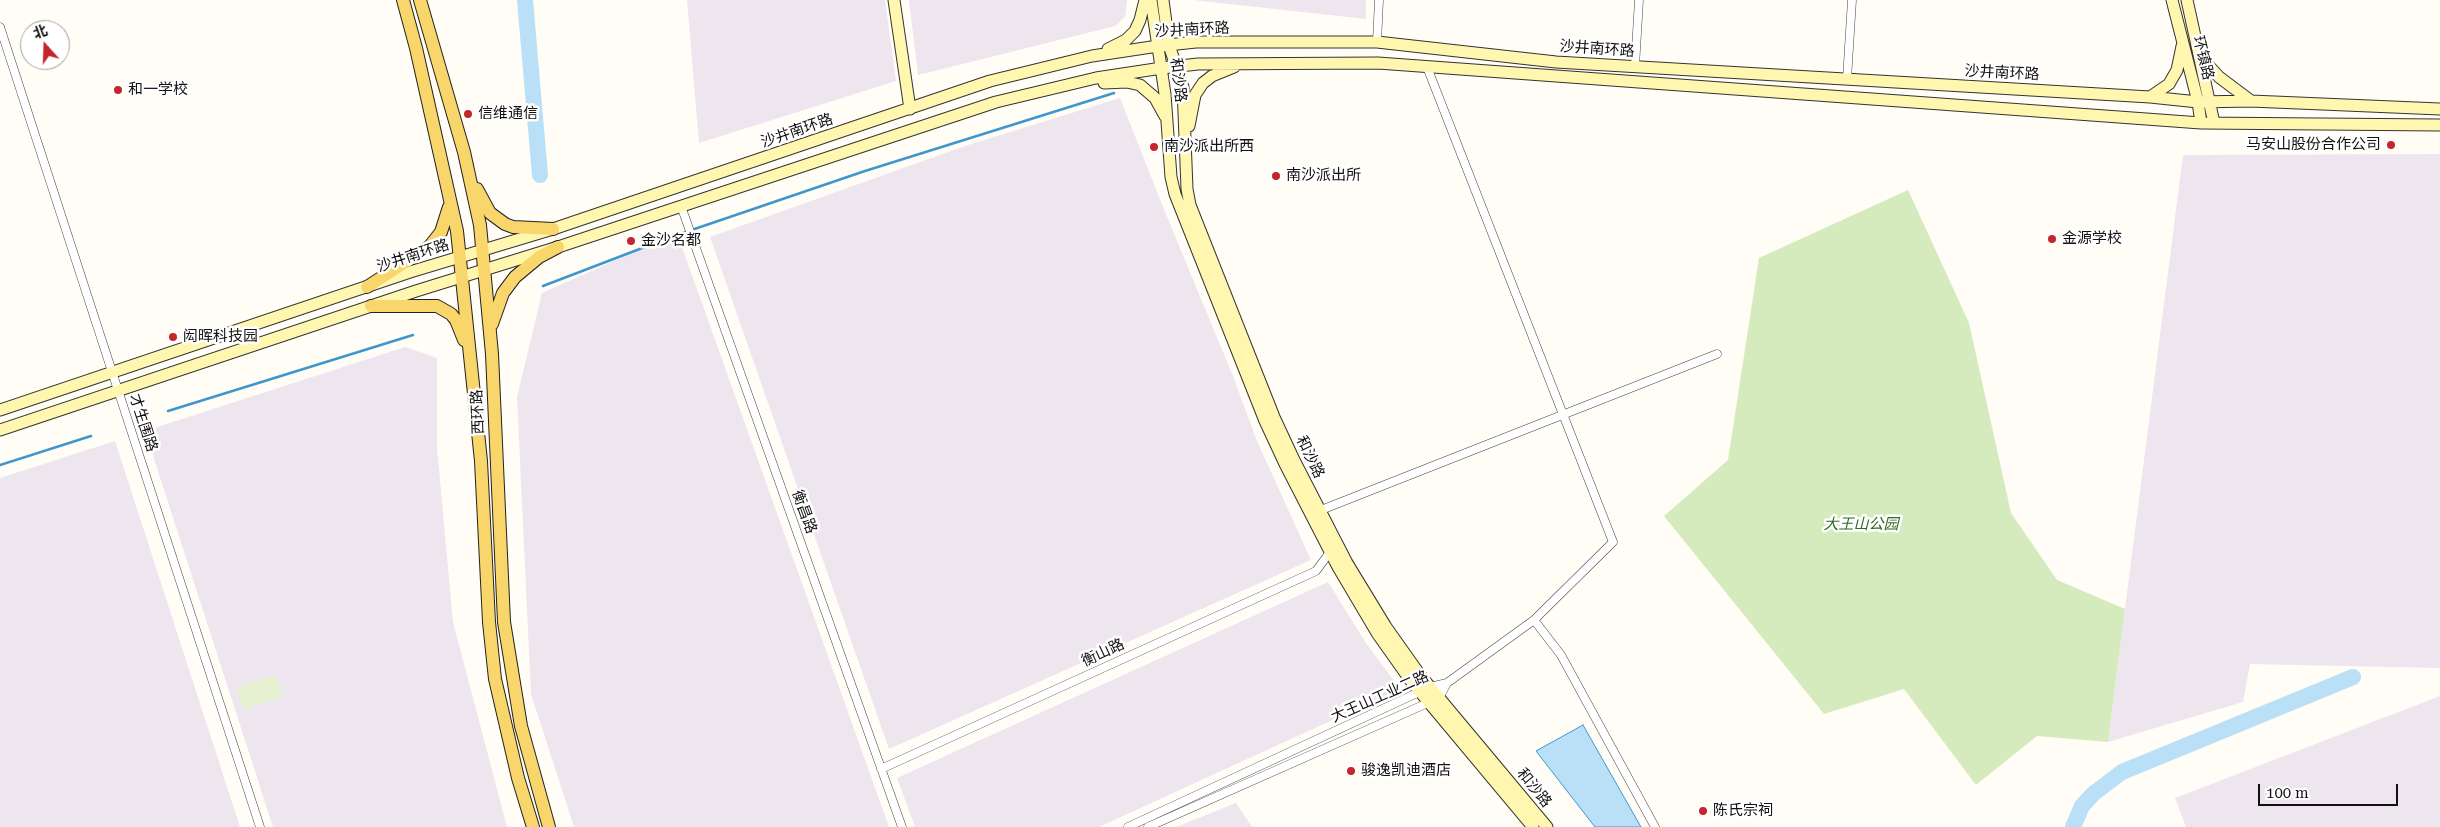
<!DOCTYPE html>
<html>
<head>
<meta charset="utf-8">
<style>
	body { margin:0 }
	#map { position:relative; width:2440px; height:827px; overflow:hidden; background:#fffdf5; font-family:"Roboto Serif","Noto Sans SC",serif }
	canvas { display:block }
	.north { position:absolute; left:20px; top:20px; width:50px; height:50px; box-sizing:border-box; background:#fff; border:1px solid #a0a0a0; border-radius:50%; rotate:340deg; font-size:14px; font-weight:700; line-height:20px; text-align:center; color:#111 }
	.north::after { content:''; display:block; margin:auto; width:18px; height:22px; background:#c4262e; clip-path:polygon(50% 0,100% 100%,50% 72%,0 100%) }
	.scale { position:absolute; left:2258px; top:784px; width:140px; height:22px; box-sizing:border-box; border:2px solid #111; border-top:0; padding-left:6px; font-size:15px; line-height:18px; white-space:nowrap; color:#111; -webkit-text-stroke:4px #fff; paint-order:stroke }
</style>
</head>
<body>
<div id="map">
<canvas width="2440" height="827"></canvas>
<div class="north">北</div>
<div class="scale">100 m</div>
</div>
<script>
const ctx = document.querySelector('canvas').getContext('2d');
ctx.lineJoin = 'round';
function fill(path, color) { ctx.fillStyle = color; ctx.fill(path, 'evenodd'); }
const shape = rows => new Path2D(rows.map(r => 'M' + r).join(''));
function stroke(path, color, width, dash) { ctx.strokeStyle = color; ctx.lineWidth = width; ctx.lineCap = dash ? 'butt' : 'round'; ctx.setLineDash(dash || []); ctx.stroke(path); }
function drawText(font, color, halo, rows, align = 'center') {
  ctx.font = font + ' "Roboto Serif","Noto Sans SC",serif'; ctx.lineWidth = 5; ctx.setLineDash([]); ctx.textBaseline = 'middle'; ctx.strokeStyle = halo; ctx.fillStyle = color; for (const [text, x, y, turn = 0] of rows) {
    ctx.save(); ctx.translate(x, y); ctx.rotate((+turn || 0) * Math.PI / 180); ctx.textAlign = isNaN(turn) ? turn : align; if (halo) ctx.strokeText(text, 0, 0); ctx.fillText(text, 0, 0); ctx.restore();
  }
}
const industrial = shape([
	[687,0,885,0,896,81,699,143],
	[909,0,1127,0,1125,17,1115,26,918,75],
	[1193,0,1366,0,1366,19],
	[1120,98,1163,207,1233,376,1257,441,1311,560,889,749,710,237,965,146],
	[2440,154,2440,668,2250,664,2243,702,2108,742,2183,155],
	[677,233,889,827,574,827,531,694,517,397,542,293],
	[405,347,437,358,437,447,453,622,507,827,273,827,145,431],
	[115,441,240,827,0,827,0,478],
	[1328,582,1366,643,1400,689,1099,827,915,827,897,778],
	[2440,696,2440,827,2186,827,2175,798],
	[1236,803,1252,827,1176,827]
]);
const green = shape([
	[1908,190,1969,323,2011,513,2057,580,2125,609,2108,742,2037,736,1976,785,1904,689,1824,714,1664,516,1728,460,1759,258]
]);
const pitch = shape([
	[276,675,283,696,244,709,237,688]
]);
const water = shape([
	[1583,725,1641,827,1595,827,1536,751,1583,725]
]);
const stream = shape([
	[543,286,671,237,865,171,1114,93],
	[168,411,413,335],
	[0,465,91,436]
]);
const river = shape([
	[525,0,540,175],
	[2073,827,2082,806,2093,794,2122,772,2353,677]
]);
const street = shape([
	[0,27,260,827],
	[1377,42,1379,0],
	[1635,66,1639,0],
	[1847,79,1852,0],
	[681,206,902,827],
	[1316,512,1717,354],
	[1534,620,1561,655,1655,827],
	[881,769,1316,571,1330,552],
	[1128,827,1430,687,1447,683,1534,620,1613,542,1427,67],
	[1148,827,1439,698,1447,683]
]);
const secondary = shape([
	[894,0,910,109],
	[1151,0,1165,94,1171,177,1175,194,1265,421,1285,464,1338,567,1377,633,1411,681,1533,827],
	[1163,0,1169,45,1183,87,1187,189,1190,205,1274,417,1294,460,1347,563,1386,627,1420,675,1547,827],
	[2172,0,2198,102,2201,123],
	[2187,0,2214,123],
	[1108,49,1126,40,1135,31,1140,20,1145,0],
	[2200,56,2219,77,2251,101],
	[1104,83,1127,82,1140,85,1155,98,1165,116],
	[2150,97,2169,84,2177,70,2182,46],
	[1189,126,1195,95,1203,83,1212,76,1234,67],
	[0,410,410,272,553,229,990,81,1092,56,1158,46,1196,42,1377,42,1556,62,2150,97,2198,102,2251,101,2440,109],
	[0,430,416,291,558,247,996,102,1096,78,1162,68,1198,64,1378,63,2201,123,2440,125]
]);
const primary = shape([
	[403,0,416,48,457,231,481,461,489,622,495,679,518,778,533,827],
	[420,0,464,152,480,225,492,354,504,622,521,726,549,827],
	[477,189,490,213,505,224,513,227,553,229],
	[367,287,430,246,441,232,449,207],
	[371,306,437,306,451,314,456,320,464,340],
	[492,324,503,293,515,277,539,257,558,247]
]);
const markers = [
	[118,90,5,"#c4262e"],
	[468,114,5,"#c4262e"],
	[2391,145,5,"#c4262e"],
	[1154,147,5,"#c4262e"],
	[1276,176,5,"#c4262e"],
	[2052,239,5,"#c4262e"],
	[631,241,5,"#c4262e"],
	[173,337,5,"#c4262e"],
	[1351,771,5,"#c4262e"],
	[1703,811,5,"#c4262e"]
];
const streetNames = [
	["沙井南环路",1192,30,-3],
	["沙井南环路",1597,49,4],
	["环镇路",2203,58,76],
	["沙井南环路",2002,73,3],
	["和沙路",1178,80,83],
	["沙井南环路",797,131,-19],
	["沙井南环路",413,256,-18],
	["西环路",478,412,-92],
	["才生围路",143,423,72],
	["和沙路",1310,457,64],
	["衡昌路",804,512,70],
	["衡山路",1103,653,-25],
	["大王山工业二路",1380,697,-24],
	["和沙路",1534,788,51]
];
const poiNames = [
	["和一学校",128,90],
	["信维通信",478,114],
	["马安山股份合作公司",2381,145,"right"],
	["南沙派出所西",1164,147],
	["南沙派出所",1286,176],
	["金源学校",2062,239],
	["金沙名都",641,241],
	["闳晖科技园",183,337],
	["骏逸凯迪酒店",1361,771],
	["陈氏宗祠",1713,811]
];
const parkNames = [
	["大王山公园",1861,525]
];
fill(industrial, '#eee6ef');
fill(green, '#d5ebbd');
fill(pitch, '#e6f2cf');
fill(water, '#b9e0f7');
stroke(water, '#3f96cf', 1);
stroke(stream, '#3f96cf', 2.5);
stroke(river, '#b9e0f7', 16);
stroke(street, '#444', 9);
stroke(secondary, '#333', 13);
stroke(primary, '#222', 14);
stroke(street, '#fff', 8);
stroke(secondary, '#fff6b0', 11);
stroke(primary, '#f9d66b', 12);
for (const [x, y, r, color] of markers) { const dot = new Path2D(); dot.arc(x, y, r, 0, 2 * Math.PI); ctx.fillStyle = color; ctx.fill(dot); stroke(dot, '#fff', 2); }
drawText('15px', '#111', '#fff', streetNames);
drawText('15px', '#111', '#fff', poiNames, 'left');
drawText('italic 15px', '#2f6b1f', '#fff', parkNames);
</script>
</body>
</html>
